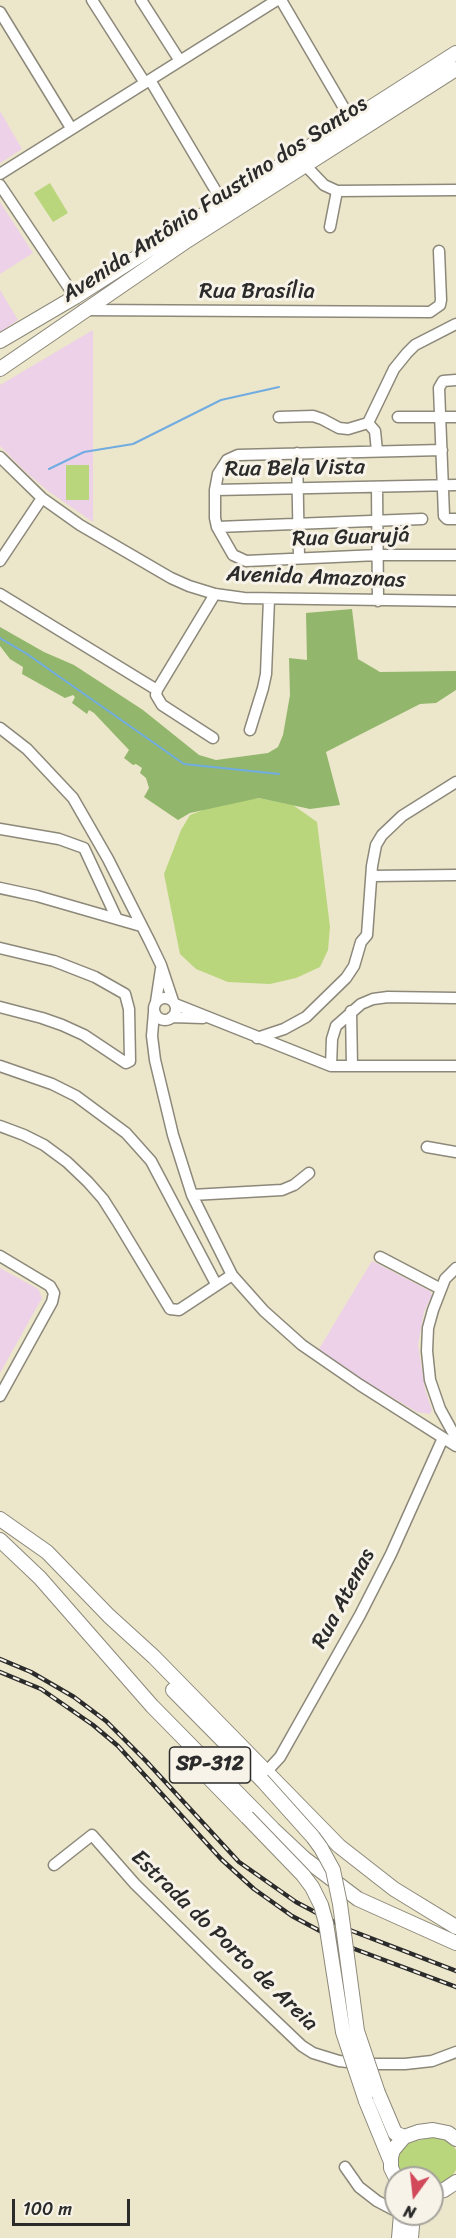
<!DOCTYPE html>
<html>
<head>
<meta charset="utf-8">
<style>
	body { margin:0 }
	#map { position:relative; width:456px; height:2238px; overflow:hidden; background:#ece6ca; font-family:Sriracha,sans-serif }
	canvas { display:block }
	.north { position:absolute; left:384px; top:2166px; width:60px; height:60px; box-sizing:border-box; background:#f7f3e8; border:2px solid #a5a39c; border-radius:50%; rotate:195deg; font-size:16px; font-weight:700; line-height:24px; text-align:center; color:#2b2b2b }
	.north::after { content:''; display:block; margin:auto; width:21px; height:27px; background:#d1495b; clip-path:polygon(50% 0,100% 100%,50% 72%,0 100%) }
	.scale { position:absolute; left:12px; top:2199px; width:118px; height:27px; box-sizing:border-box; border:3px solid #2b2b2b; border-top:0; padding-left:8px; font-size:18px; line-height:21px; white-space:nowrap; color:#2b2b2b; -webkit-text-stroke:4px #f7f3e8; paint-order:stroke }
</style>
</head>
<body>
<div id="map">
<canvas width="456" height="2238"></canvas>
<div class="north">N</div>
<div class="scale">100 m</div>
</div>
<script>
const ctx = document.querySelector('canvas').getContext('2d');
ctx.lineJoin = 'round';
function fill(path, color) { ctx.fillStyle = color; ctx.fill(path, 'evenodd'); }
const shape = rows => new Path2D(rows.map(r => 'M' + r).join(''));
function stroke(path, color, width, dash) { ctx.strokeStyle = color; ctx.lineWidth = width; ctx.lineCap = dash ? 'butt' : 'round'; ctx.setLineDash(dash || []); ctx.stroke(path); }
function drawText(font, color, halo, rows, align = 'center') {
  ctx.font = font + ' Sriracha,sans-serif'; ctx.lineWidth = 6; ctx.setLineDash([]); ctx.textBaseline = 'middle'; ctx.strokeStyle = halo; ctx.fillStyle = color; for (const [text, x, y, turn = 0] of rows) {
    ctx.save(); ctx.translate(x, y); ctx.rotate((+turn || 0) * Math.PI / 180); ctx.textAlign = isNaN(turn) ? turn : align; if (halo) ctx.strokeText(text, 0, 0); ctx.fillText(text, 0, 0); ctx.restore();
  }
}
const built = shape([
	[0,111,22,149,0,163],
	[0,202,33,253,0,274],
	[0,290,18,320,0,332],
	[93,330,93,522,48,491,27,473,0,446,0,385],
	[372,1261,430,1291,432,1295,424,1312,418,1345,425,1389,432,1410,430,1414,417,1412,361,1379,319,1349],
	[0,1268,38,1289,42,1298,0,1373]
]);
const green = shape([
	[50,183,68,213,53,222,34,193],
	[66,465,89,465,89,500,66,500],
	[259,798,293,805,317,822,330,927,328,950,320,967,296,978,270,984,228,982,196,969,180,954,164,874,181,830,190,815,216,805],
	[433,2137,445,2139,451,2142,456,2150,456,2170,452,2176,442,2184,432,2186,432,2178,404,2178,398,2167,399,2153,408,2143]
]);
const forest = shape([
	[352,609,358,659,380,672,456,671,456,690,436,703,420,704,326,752,340,805,310,809,259,798,190,813,178,820,144,797,149,788,146,778,140,773,142,768,136,764,133,765,124,758,129,750,94,713,89,710,87,714,72,703,75,697,73,695,65,698,22,674,23,667,10,659,0,646,0,627,44,652,74,665,143,710,199,755,216,760,268,753,278,747,283,735,290,695,289,658,307,660,306,613]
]);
const stream = shape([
	[49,469,84,452,133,444,221,400,279,387],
	[0,638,27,654,184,764,279,774]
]);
const minor = shape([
	[92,0,145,83],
	[141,0,180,61],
	[281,0,351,120],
	[0,12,71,128],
	[150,80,223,203],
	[305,165,324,185,337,191,456,190],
	[0,174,277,0],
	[0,185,75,297],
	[330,227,337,191],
	[83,310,430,312,440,305,441,300,439,251],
	[456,380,443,381,439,388,444,516,447,519,456,519],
	[279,417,313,416,322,419,339,428,348,429,368,423,394,369,407,353,415,345,456,324],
	[398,417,456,417],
	[368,423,375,431,377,451],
	[442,450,238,455,227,460,218,474,215,490,215,518,217,527,233,555,246,561,378,555,456,555],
	[297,453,299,558],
	[0,457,42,498,80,525,171,578,189,586,215,594,244,598,456,601],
	[377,487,378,601],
	[215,490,456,485],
	[217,527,422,519],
	[0,561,42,498],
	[0,594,157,690],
	[157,690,215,594],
	[157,690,156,695,162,705,213,738],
	[0,728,27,749,73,798,108,859,150,942,161,965,173,1001],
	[250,730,263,688,266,674,269,599],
	[0,829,59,839,84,848,117,919],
	[372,876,456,875],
	[0,888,37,896,141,926],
	[0,948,54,961,95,977,125,994,129,1009,130,1061,126,1063,84,1035,62,1025,42,1018,0,1007],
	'154 1009a11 11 0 1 1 22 0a11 11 0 1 1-22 0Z',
	[156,1002,161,969],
	[175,1004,331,1066,456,1066],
	[351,1011,352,1066],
	[154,1012,152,1036,155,1060,173,1135,192,1195,232,1275,264,1311,302,1345,360,1385,456,1446],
	[172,1017,203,1018],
	[257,1038,284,1029,306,1017,346,978,354,966,361,942,367,935,372,866,376,845,382,835,402,816,456,782],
	[0,1066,52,1084,76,1096,126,1133,151,1161,216,1284],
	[331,1066,332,1039,336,1026,361,1004,373,999,388,997,456,998],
	[0,1126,24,1135,44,1145,67,1162,88,1182,103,1199,117,1221,170,1309,179,1310,232,1275],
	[427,1147,456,1152],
	[192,1195,282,1190,294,1185,309,1173],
	[0,1256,50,1286,54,1293,52,1302,0,1396],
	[380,1257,441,1289],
	[456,1268,445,1279,433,1310,428,1328,427,1351,430,1380,440,1409,456,1438],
	[267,1771,280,1757,360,1615,391,1554,443,1438],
	[54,1865,92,1835,135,1884,217,1965,302,2046,313,2053,339,2061,364,2064,405,2064,432,2061,456,2052],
	[345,2167,359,2187,377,2201,396,2211]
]);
const major = shape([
	[0,341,75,297,456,53],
	[0,369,188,240,456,69],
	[0,1519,47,1552,109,1616,154,1657,339,1846,394,1889,456,1927],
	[0,1540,40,1578,152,1706,273,1829,305,1859,358,1899,456,1943],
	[173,1690,262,1780],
	[209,1778,247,1817],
	[378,2093,395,2133,404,2137],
	[366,2101,391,2162],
	[396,2178,391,2168,391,2157,393,2150,404,2137,418,2132,433,2130,448,2133,456,2139],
	[432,2192,444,2190,456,2182],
	[399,2238,401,2214],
	[411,2238,413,2214]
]);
const rail = shape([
	[0,1659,31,1672,74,1697,106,1721,146,1761,239,1862,296,1902,347,1929,456,1971],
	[0,1672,41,1689,93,1725,118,1746,221,1859,254,1889,292,1916,352,1948,456,1987]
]);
const majorBridge = shape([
	[262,1780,313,1837,321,1848,333,1870,340,1904,357,2031,378,2093],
	[247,1817,303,1875,312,1887,321,1905,326,1923,343,2032,366,2101]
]);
const shields = [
	[210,1765,81]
];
const shieldNames = [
	["SP-312",210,1765]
];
const streetNames = [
	["Avenida Antônio Faustino dos Santos",215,200,-33],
	["Rua Brasília",257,292],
	["Rua Bela Vista",295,469,-1],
	["Rua Guarujá",351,538,-2],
	["Avenida Amazonas",316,578,2],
	["Rua Atenas",344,1599,-62],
	["Estrada do Porto de Areia",224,1941,44]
];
fill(built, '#edd1e9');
fill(green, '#b9d67c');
fill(forest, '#92b76c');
stroke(stream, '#70ace1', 2);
stroke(minor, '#8c887a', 13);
stroke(major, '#8c887a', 16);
stroke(minor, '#fff', 10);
stroke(major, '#fff', 14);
stroke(rail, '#2b2b2b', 4.5);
stroke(rail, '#f7f3e8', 2, [7]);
stroke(majorBridge, '#8c887a', 16, []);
stroke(majorBridge, '#fff', 14);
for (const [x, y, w] of shields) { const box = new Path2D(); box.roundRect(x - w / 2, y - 18, w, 36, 4.5); ctx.fillStyle = '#f7f3e8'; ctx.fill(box); stroke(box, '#2b2b2b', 1.5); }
drawText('bold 21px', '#2b2b2b', null, shieldNames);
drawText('22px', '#2b2b2b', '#f7f3e8', streetNames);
</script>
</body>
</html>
